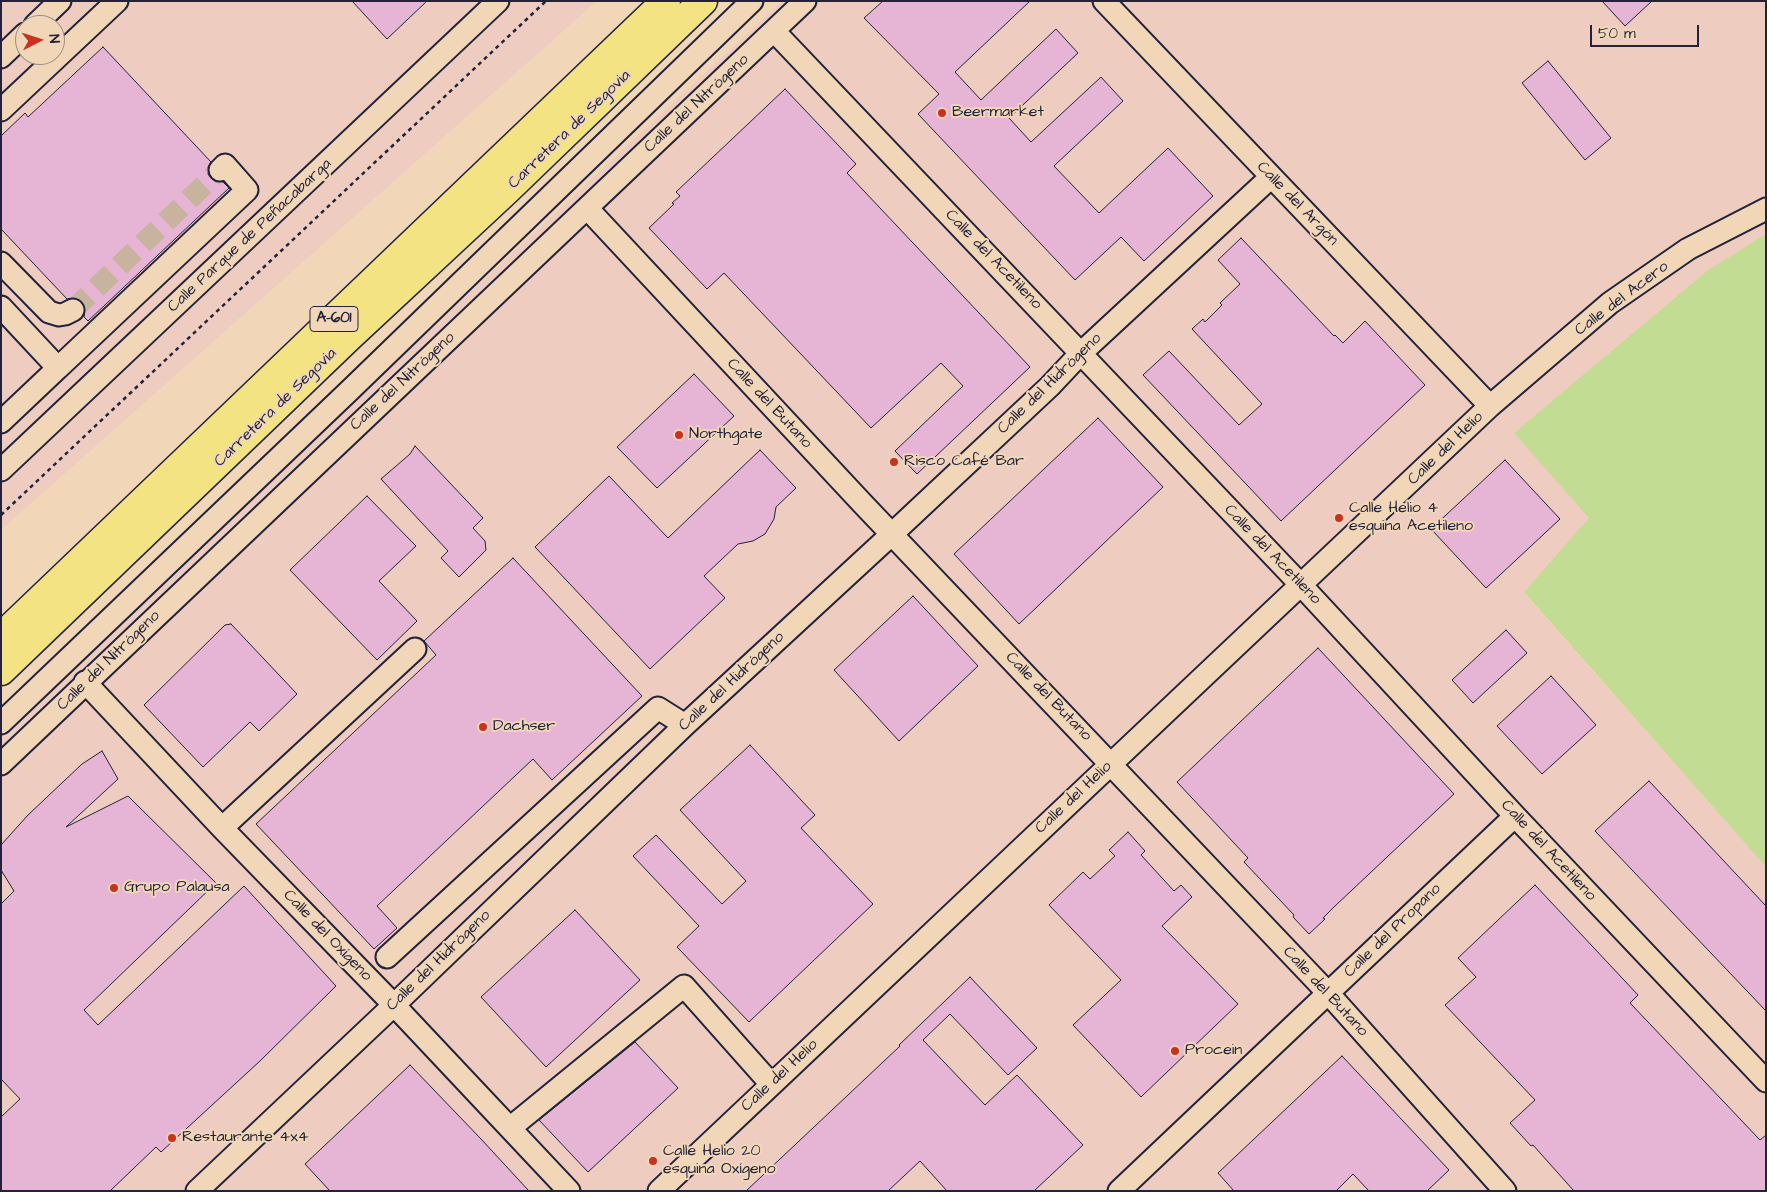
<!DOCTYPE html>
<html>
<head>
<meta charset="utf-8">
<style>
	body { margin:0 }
	#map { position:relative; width:1767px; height:1192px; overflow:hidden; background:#f1d7b8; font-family:"Architects Daughter",sans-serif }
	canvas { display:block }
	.frame { position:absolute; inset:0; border:2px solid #22223b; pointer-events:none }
	.north { position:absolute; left:15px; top:15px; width:50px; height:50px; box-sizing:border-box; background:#f1d7b8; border:1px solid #9e8f86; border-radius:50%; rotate:85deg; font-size:14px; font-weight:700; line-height:20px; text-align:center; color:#22223b }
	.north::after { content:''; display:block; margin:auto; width:18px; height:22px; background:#c8321e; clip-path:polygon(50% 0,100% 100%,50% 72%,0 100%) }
	.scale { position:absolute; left:1590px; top:25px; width:109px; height:22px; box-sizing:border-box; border:2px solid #22223b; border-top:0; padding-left:6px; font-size:15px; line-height:18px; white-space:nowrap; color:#22223b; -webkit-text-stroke:4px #f1d7b8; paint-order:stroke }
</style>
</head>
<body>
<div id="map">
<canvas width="1767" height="1192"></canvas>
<div class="frame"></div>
<div class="north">N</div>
<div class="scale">50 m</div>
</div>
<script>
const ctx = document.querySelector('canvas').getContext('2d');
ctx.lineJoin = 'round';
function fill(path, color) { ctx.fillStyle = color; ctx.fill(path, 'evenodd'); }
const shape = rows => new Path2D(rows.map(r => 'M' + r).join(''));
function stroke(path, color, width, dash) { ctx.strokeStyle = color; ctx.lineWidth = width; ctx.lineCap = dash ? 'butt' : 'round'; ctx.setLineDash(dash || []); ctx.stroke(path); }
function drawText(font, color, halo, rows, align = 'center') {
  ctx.font = font + ' "Architects Daughter",sans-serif'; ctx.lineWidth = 4; ctx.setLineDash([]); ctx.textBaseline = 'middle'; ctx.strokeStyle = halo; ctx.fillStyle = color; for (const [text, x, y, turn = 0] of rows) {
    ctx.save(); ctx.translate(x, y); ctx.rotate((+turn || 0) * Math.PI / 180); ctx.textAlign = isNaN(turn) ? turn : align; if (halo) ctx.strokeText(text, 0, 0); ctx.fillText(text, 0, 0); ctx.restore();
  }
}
const built = shape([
	[1,1,597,1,1,530],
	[25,25,55,25,55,55,25,55],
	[782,1,1766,1,1766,234,1708,270,1514,433,1590,518,1524,593,1766,867,1766,1191,1,1191,1,738,291,460]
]);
const green = shape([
	[1766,234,1766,867,1524,592,1589,518,1514,433,1708,270]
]);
const building = shape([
	[352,1,427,1,387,39,352,1],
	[883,1,1030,1,955,72,981,100,1056,29,1078,53,1009,118,1031,142,1101,77,1123,101,1054,166,1099,213,1168,148,1213,196,1144,261,1121,237,1075,280,918,114,939,94,864,18,883,1],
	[1602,1,1652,1,1625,26,1602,1],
	[103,47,211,162,208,167,208,174,211,178,216,182,223,182,229,188,88,321,84,317,85,310,84,305,80,300,74,298,67,299,1,229,1,136,25,113,28,117,103,47],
	[1548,61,1611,138,1585,160,1522,83,1548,61],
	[785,89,856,164,847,173,1030,367,917,474,895,451,963,386,941,363,871,428,724,273,707,289,649,228,674,204,672,203,680,196,676,192,785,89],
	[1241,238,1334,336,1335,335,1343,343,1365,321,1425,385,1281,521,1143,375,1169,351,1239,425,1262,404,1192,329,1203,319,1205,322,1222,305,1220,303,1240,284,1218,260,1241,238],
	[694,374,734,416,657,488,617,447,694,374],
	[1098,418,1163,487,1019,624,954,554,1098,418],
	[415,446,483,518,473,528,485,541,486,550,459,577,441,558,448,551,381,479,410,454,415,446],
	[760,450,796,488,776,507,774,519,765,534,753,541,738,544,704,576,725,598,650,669,535,547,609,476,668,538,760,450],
	[1505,460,1560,519,1486,588,1431,529,1505,460],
	[367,496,416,546,379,581,417,621,377,660,290,570,367,496],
	[513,558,642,696,552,780,533,759,377,906,397,928,374,949,256,824,436,655,424,641,513,558],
	[913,596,978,666,899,741,834,670,913,596],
	[231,624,297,694,259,731,250,722,203,767,144,705,225,625,231,624],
	[1506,630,1527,653,1473,703,1452,680,1506,630],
	[1318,648,1454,794,1334,907,1323,918,1325,919,1309,934,1293,917,1294,915,1244,862,1248,858,1177,782,1318,648],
	[1551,676,1596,725,1542,774,1497,726,1551,676],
	[750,745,815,815,801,828,873,904,749,1022,677,947,699,926,633,856,656,835,722,904,746,881,680,810,750,745],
	[102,751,118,779,66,827,128,796,216,883,84,1010,98,1025,244,886,336,986,260,1061,161,1152,156,1147,110,1191,1,1191,1,1117,20,1099,1,1079,1,904,14,891,1,870,1,845,28,815,82,764,102,751],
	[1649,781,1766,906,1766,1011,1595,831,1649,781],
	[1128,832,1145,851,1141,855,1174,891,1181,885,1192,897,1162,926,1238,1004,1141,1097,1073,1025,1121,980,1049,905,1083,872,1090,879,1115,856,1109,850,1128,832],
	[1535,885,1638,995,1630,1003,1760,1140,1766,1135,1766,1191,1574,1191,1533,1145,1531,1146,1510,1123,1535,1100,1445,1005,1476,977,1458,958,1535,885],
	[575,910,640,980,546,1067,481,997,575,910],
	[970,977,1037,1048,1008,1075,950,1014,923,1040,985,1105,1017,1075,1083,1145,1034,1191,947,1191,920,1161,888,1191,746,1191,900,1046,899,1045,970,977],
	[635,1042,678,1088,588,1172,539,1120,635,1042],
	[1342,1056,1449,1170,1427,1191,1369,1191,1353,1174,1336,1191,1234,1191,1218,1173,1342,1056],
	[410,1065,481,1139,529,1191,330,1191,305,1164,410,1065]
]);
const minorTunnel = shape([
	[73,310,220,170]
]);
const path = shape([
	[1,515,546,1]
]);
const minor = shape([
	[1104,1,1490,406],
	[35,25,60,1],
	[774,31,1301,585,1515,816,1766,1081],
	[1,57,25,34],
	[1,110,117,1],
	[587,208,862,503,1328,993,1505,1191],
	[1,263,49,312,59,315,65,314,73,310],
	[1,307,58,368,1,422],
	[58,368,247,190,225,165,220,170],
	[1,470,498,1],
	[85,682,222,828,394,1005,569,1191],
	[1,723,349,391,752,1],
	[1,764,805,1],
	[222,828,415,649],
	[387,957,658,708,685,725],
	[510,1128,684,986,771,1084],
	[197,1191,394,1005,685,725,892,534,1050,386,1081,353,1271,177],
	[659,1191,1490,406,1610,303,1688,249,1766,209],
	[1119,1191,1515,816]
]);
const highway = shape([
	[1,637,666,1],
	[1,671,349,337,507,190,703,1]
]);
const markers = [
	[942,113,5,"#c8321e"],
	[679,435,5,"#c8321e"],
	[894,462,5,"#c8321e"],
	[1339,518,5,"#c8321e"],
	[483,727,5,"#c8321e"],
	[114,888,5,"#c8321e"],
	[1175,1051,5,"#c8321e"],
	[172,1138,5,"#c8321e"],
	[653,1161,5,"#c8321e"]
];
const shields = [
	[334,319,48]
];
const shieldNames = [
	["A-601",334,319]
];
const streetNames = [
	["Calle del Nitrógeno",697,104,-43],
	["Carretera de Segovia",570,130,-44],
	["Calle del Argón",1297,204,46],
	["Calle Parque de Peñacabarga",250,236,-43],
	["Calle del Acetileno",993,260,46],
	["Calle del Acero",1622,299,-37],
	["Calle del Nitrógeno",403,382,-43],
	["Calle del Hidrógeno",1050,384,-44],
	["Calle del Butano",769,404,47],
	["Carretera de Segovia",276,408,-44],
	["Calle del Helio",1446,449,-44],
	["Calle del Acetileno",1272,555,46],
	["Calle del Nitrógeno",109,661,-44],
	["Calle del Hidrógeno",732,682,-43],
	["Calle del Butano",1048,697,46],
	["Calle del Helio",1074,798,-43],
	["Calle del Acetileno",1548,851,47],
	["Calle del Propano",1393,931,-44],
	["Calle del Oxígeno",327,936,46],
	["Calle del Hidrógeno",439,961,-44],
	["Calle del Butano",1325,992,47],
	["Calle del Helio",780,1076,-43]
];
const poiNames = [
	["Beermarket",952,113],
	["Northgate",689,435],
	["Risco Café Bar",904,462],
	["Calle Helio 4",1349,509],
	["esquina Acetileno",1349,527],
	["Dachser",493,727],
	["Grupo Palausa",124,888],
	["Procein",1185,1051],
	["Restaurante 4x4",182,1138],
	["Calle Helio 20",663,1152],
	["esquina Oxígeno",663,1170]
];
fill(built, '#eeccc0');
fill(green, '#c2dc93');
fill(building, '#e6b4d4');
stroke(building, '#22223b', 1);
stroke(minorTunnel, '#c8b39f', 21, [21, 11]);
stroke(minor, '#22223b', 25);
stroke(highway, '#22223b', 31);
stroke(path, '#22223b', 2.5, [4, 4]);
stroke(minor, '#f1d7b8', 21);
stroke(highway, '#f4e382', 28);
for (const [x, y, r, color] of markers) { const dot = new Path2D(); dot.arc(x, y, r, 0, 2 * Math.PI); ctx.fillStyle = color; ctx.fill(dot); stroke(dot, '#f1d7b8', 2); }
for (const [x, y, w] of shields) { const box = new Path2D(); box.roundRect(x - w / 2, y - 12.5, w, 25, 4); ctx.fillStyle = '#f1d7b8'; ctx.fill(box); stroke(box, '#22223b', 1); }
drawText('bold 15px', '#22223b', null, shieldNames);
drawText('16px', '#22223b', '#f1d7b8', streetNames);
drawText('16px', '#22223b', '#f1d7b8', poiNames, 'left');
</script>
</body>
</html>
